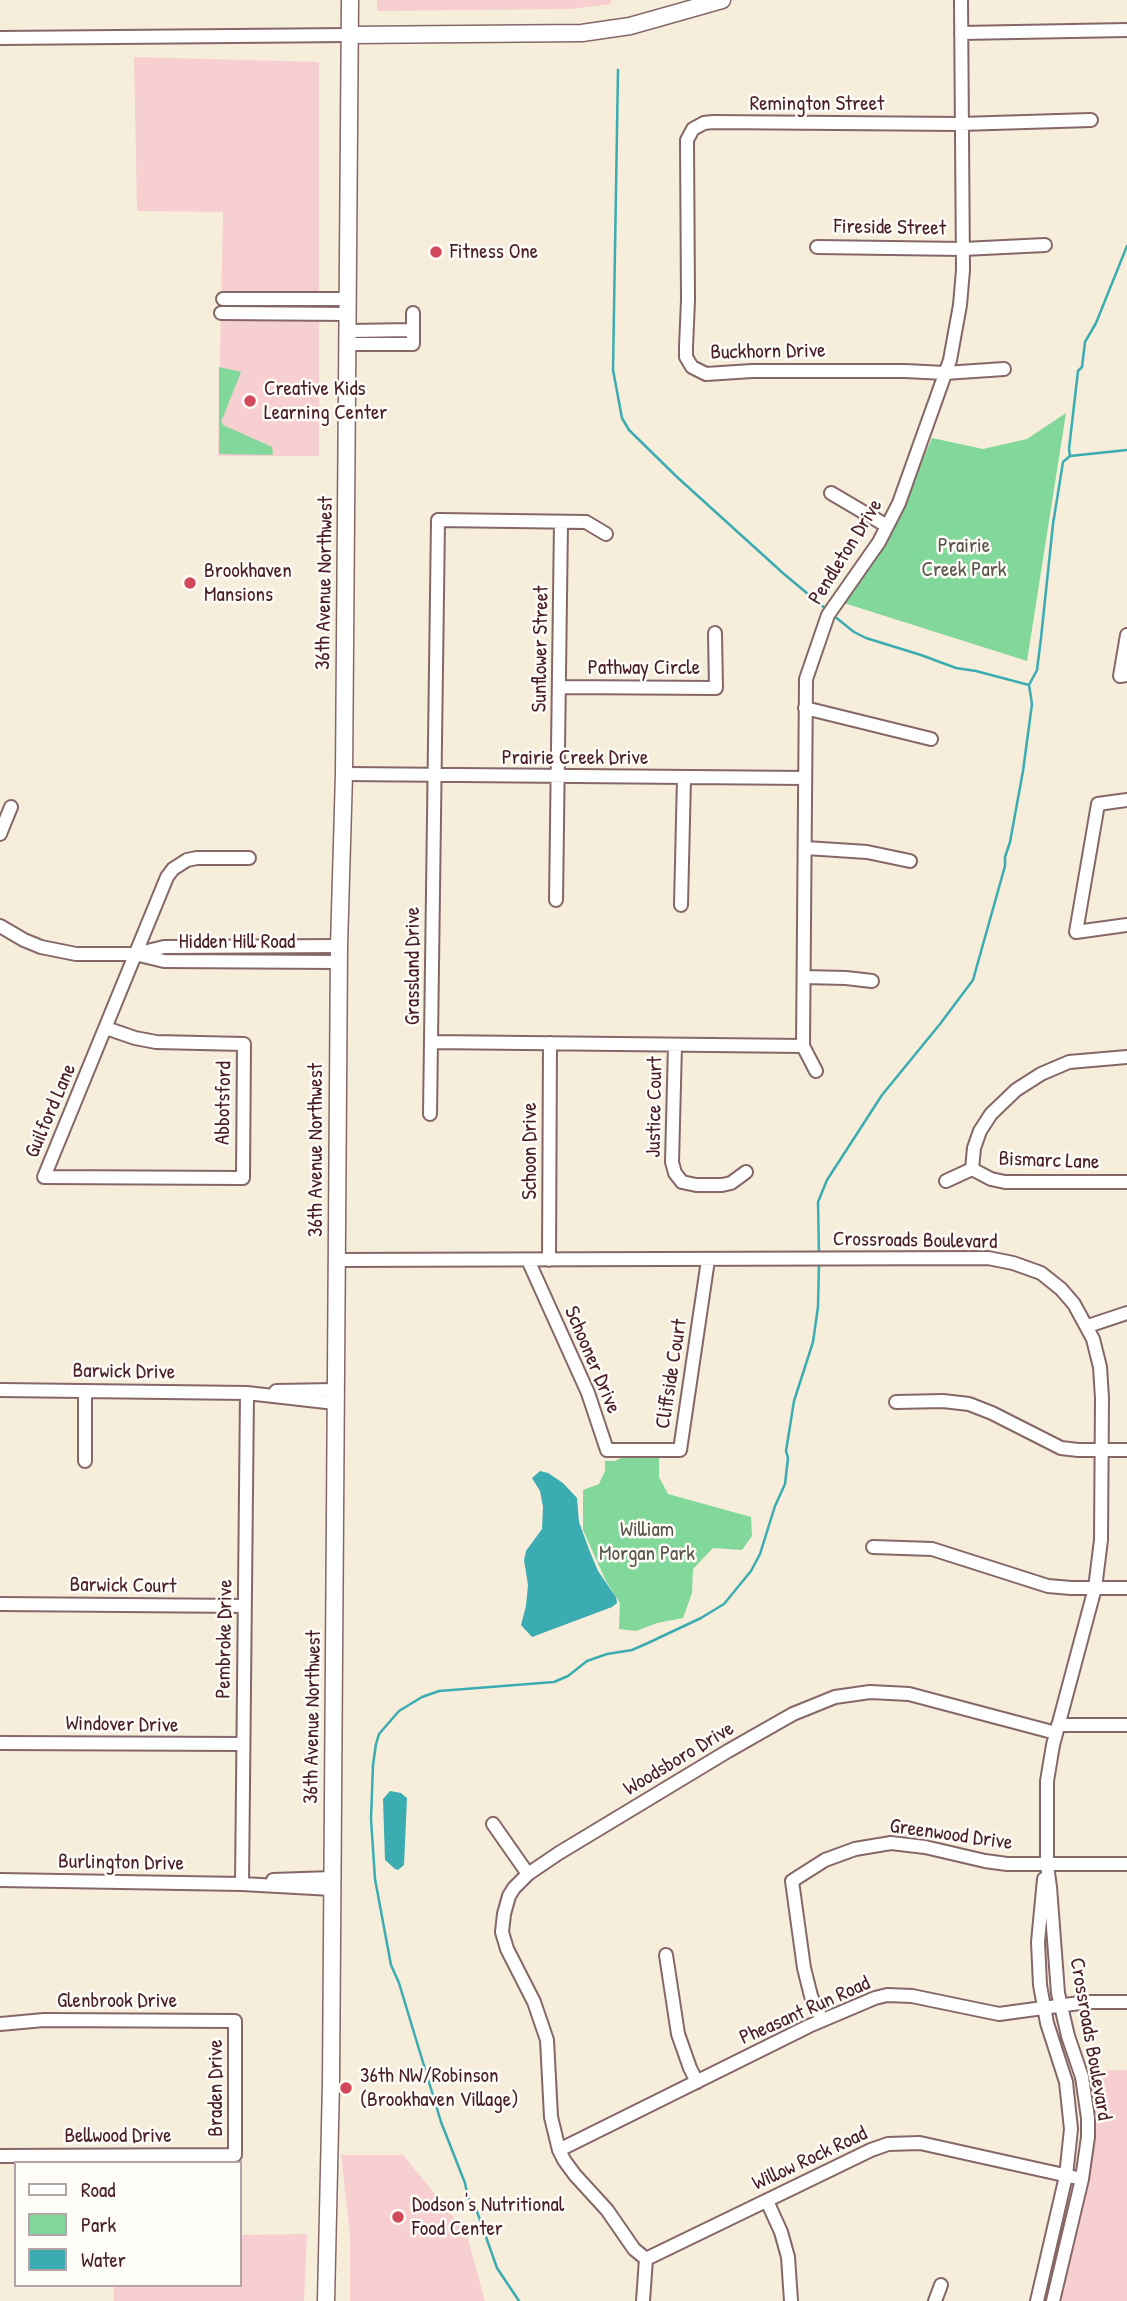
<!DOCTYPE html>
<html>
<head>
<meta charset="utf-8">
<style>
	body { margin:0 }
	#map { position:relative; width:1127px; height:2301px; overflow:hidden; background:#f6edda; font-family:"Patrick Hand",sans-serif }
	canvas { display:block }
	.legend { position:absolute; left:14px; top:2161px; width:228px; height:126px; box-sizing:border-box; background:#fdfcf7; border:2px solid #b5a4a5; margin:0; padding:9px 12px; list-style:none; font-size:21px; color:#4a1f2b }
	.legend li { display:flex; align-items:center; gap:14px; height:35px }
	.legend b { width:35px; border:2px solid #b5a4a5 }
</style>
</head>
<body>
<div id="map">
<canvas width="1127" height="2301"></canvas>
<ul class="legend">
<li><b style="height:9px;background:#fff"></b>Road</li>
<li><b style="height:19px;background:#82d79a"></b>Park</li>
<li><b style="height:19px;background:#3aacb2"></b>Water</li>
</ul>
</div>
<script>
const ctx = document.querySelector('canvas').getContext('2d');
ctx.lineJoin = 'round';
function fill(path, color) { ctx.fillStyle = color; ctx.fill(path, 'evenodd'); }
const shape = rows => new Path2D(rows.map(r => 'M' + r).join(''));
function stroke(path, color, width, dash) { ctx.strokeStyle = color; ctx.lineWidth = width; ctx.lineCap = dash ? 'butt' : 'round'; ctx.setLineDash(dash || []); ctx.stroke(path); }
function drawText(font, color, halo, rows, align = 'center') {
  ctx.font = font + ' "Patrick Hand",sans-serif'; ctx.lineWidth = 5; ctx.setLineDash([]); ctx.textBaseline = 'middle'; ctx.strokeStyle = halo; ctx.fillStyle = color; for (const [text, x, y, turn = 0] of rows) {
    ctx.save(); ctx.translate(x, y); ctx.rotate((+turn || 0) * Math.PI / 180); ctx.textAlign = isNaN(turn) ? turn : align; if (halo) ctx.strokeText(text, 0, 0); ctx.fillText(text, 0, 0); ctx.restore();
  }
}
const built = shape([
	[377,0,611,0,611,4,570,9,377,11],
	[134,57,319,62,319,456,218,456,223,212,137,211],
	[1127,2070,1127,2301,1059,2301,1083,2198,1094,2133,1092,2091,1087,2071],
	[341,2155,403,2155,466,2232,485,2301,350,2301,350,2234],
	[307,2234,304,2301,114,2301,114,2285,240,2285,240,2235]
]);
const green = shape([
	[219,367,241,372,221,422,223,425,272,447,273,455,219,454],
	[1066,413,1027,661,844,603,887,543,932,438,983,449,1027,439],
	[625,1456,659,1456,659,1477,668,1494,751,1517,752,1536,742,1550,713,1548,693,1569,692,1593,683,1618,657,1623,636,1631,619,1629,620,1603,606,1581,583,1530,583,1490,599,1484,605,1471,605,1461,615,1461]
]);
const water = shape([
	[540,1471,548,1473,563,1483,577,1498,579,1522,590,1552,598,1571,616,1597,617,1603,612,1607,532,1637,521,1625,526,1606,528,1585,524,1560,526,1551,542,1529,543,1507,540,1491,532,1478],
	[390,1791,401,1793,407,1798,404,1865,398,1870,395,1869,385,1860,383,1799]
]);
const stream = shape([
	[618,70,613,370,622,418,629,430,677,477,784,574,826,609],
	[1070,456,1069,449,1078,371,1082,367,1085,342,1096,323,1127,246],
	[834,616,854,632,866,638,921,655,956,668,976,671,1029,685],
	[819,1256,818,1202,827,1180,882,1095,940,1024,973,980,1005,866,1005,857,1010,842,1023,771,1032,704,1029,685,1037,670,1041,638,1053,524,1063,462,1070,456,1127,450],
	[519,2301,497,2268,475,2206,468,2198,465,2183,441,2122,399,1983,391,1965,375,1879,371,1819,373,1765,376,1744,379,1734,399,1711,422,1697,439,1691,554,1682,568,1676,587,1661,607,1654,632,1650,648,1643,701,1618,724,1604,751,1571,760,1554,775,1506,785,1484,788,1458,786,1451,794,1401,813,1342,818,1307,819,1263]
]);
const minor = shape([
	[961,33,1127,30],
	[0,38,350,35],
	[817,247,963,249,1045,245],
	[223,299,348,299],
	[221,313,348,314],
	[348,331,413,330],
	[348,344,413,344,413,313],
	[1004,369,945,373,905,371,752,371,706,374,692,367,686,357,686,347,688,300,687,140,693,129,704,123,713,122,960,124,1091,120],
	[831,493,887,526],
	[1127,635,1120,676,1127,675],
	[560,687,716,688,715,633],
	[805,708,931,739],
	[344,774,805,778],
	[1127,800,1098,804,1076,932,1127,925],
	[0,834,11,807],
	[806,848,867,852,910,861],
	[556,900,561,522],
	[681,905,684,778],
	[0,926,24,940,41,947,76,954,135,954,164,947,339,946],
	[139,955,164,961,339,962],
	[804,977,846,978,872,981],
	[106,1028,135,1038,156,1042,244,1044,243,1178,44,1177,167,877,173,869,187,860,197,858,249,858],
	[432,1042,803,1046],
	[675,1045,672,1162,675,1173,682,1182,696,1185,722,1185,731,1183,746,1172],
	[816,1071,803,1046,806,679,828,615,879,542,899,503,950,360,960,305,963,270,961,0],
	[430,1114,438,520,586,522,606,534],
	[972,1169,974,1148,980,1131,991,1114,1016,1090,1041,1074,1069,1062,1127,1057],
	[972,1169,991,1179,1005,1182,1127,1182],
	[946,1181,972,1169],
	[336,1260,988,1258,1013,1263,1041,1273,1061,1289,1074,1304,1093,1339,1100,1367,1102,1398,1101,1540,1095,1588,1053,1745,1047,1781,1047,1865,1050,1887,1058,1993,1068,2036,1082,2077,1088,2118,1088,2137,1082,2179,1053,2301],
	[528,1260,588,1393,607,1450,680,1450,708,1260],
	[549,1260,550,1043],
	[1088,1326,1127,1313],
	[0,1390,247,1393,335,1403],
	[276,1391,335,1390],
	[896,1402,943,1401,969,1404,992,1413,1061,1448,1078,1450,1127,1450],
	[85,1461,85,1391],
	[873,1547,932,1549,1048,1586,1071,1588,1127,1588],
	[0,1604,245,1606],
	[1058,1725,1127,1725],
	[0,1743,243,1744],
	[493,1824,528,1874],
	[0,1880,242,1884,332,1889],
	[273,1880,332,1878],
	[242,1884,247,1393],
	[666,1955,678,2034,690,2068,697,2082],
	[822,2020,811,1996,804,1968,792,1881,825,1860,855,1849,891,1843,925,1847,985,1861,1007,1864,1127,1864],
	[0,2024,44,2020,235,2021,235,2155,0,2156],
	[559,2150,809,2026,875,1998,887,1995,912,1996,999,2014,1087,2002,1127,2002],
	[767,2201,781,2232,788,2257,791,2301],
	[646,2259,634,2249,607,2210,575,2175,564,2160,559,2150,551,2117,547,2040,534,2002,507,1949,502,1932,504,1914,509,1896,514,1888,528,1874,559,1853,728,1751,793,1714,835,1697,870,1692,909,1694,1056,1733],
	[646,2259,871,2150,888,2144,920,2143,1082,2179],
	[643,2301,646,2259],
	[935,2301,941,2285],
	[1037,2301,1066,2176,1071,2129,1066,2082,1047,2023,1040,1985,1038,1942,1044,1879]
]);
const major = shape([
	[350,35,582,33,630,26,722,0],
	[326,2301,331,2082,339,946,344,774,350,0]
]);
const markers = [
	[436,252,7,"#d1495b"],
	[250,401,7,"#d1495b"],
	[190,583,7,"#d1495b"],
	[346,2088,7,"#d1495b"],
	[398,2217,7,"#d1495b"]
];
const streetNames = [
	["Remington Street",817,104],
	["Fireside Street",890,228,1],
	["Buckhorn Drive",768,352,-1],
	["Pendleton Drive",846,552,-58],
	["36th Avenue Northwest",325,583,-89],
	["Sunflower Street",541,649,-89],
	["Pathway Circle",644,668],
	["Prairie Creek Drive",575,758],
	["Hidden Hill Road",237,942],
	["Grassland Drive",413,966,-90],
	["Abbotsford",224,1103,-89],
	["Justice Court",655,1107,-89],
	["Guilford Lane",51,1111,-67],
	["36th Avenue Northwest",316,1150,-90],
	["Schoon Drive",530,1151,-90],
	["Bismarc Lane",1049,1161,2],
	["Crossroads Boulevard",915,1241,1],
	["Schooner Drive",592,1360,67],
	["Barwick Drive",124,1372,1],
	["Cliffside Court",672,1374,-81],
	["Barwick Court",123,1586,1],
	["Pembroke Drive",225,1639,-89],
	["36th Avenue Northwest",313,1717,-89],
	["Windover Drive",122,1725,1],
	["Woodsboro Drive",679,1759,-31],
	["Greenwood Drive",951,1835,8],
	["Burlington Drive",121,1863,1],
	["Glenbrook Drive",117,2001],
	["Pheasant Run Road",805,2011,-24],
	["Crossroads Boulevard",1090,2039,80],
	["Braden Drive",216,2088,-90],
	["Bellwood Drive",118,2136],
	["Willow Rock Road",810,2159,-25]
];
const poiNames = [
	["Fitness One",450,252],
	["Creative Kids",264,389],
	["Learning Center",264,413],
	["Brookhaven",204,571],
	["Mansions",204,595],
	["36th NW/Robinson",360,2076],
	["(Brookhaven Village)",360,2100],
	["Dodson's Nutritional",412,2205],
	["Food Center",412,2229]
];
const parkNames = [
	["Prairie",964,546],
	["Creek Park",964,570],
	["William",647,1530],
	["Morgan Park",647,1554]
];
fill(built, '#f7cfd1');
fill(green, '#82d79a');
fill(water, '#3aacb2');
stroke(stream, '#3aacb2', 2.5);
stroke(minor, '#866768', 16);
stroke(major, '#866768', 19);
stroke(minor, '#fff', 12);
stroke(major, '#fff', 16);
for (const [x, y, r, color] of markers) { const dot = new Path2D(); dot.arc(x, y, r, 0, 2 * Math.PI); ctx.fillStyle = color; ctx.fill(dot); stroke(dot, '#fdfcf7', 2.5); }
drawText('21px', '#4a1f2b', '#fdfcf7', streetNames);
drawText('21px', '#4a1f2b', '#fdfcf7', poiNames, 'left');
drawText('21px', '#5b564c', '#fdfcf7', parkNames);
</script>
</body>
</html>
